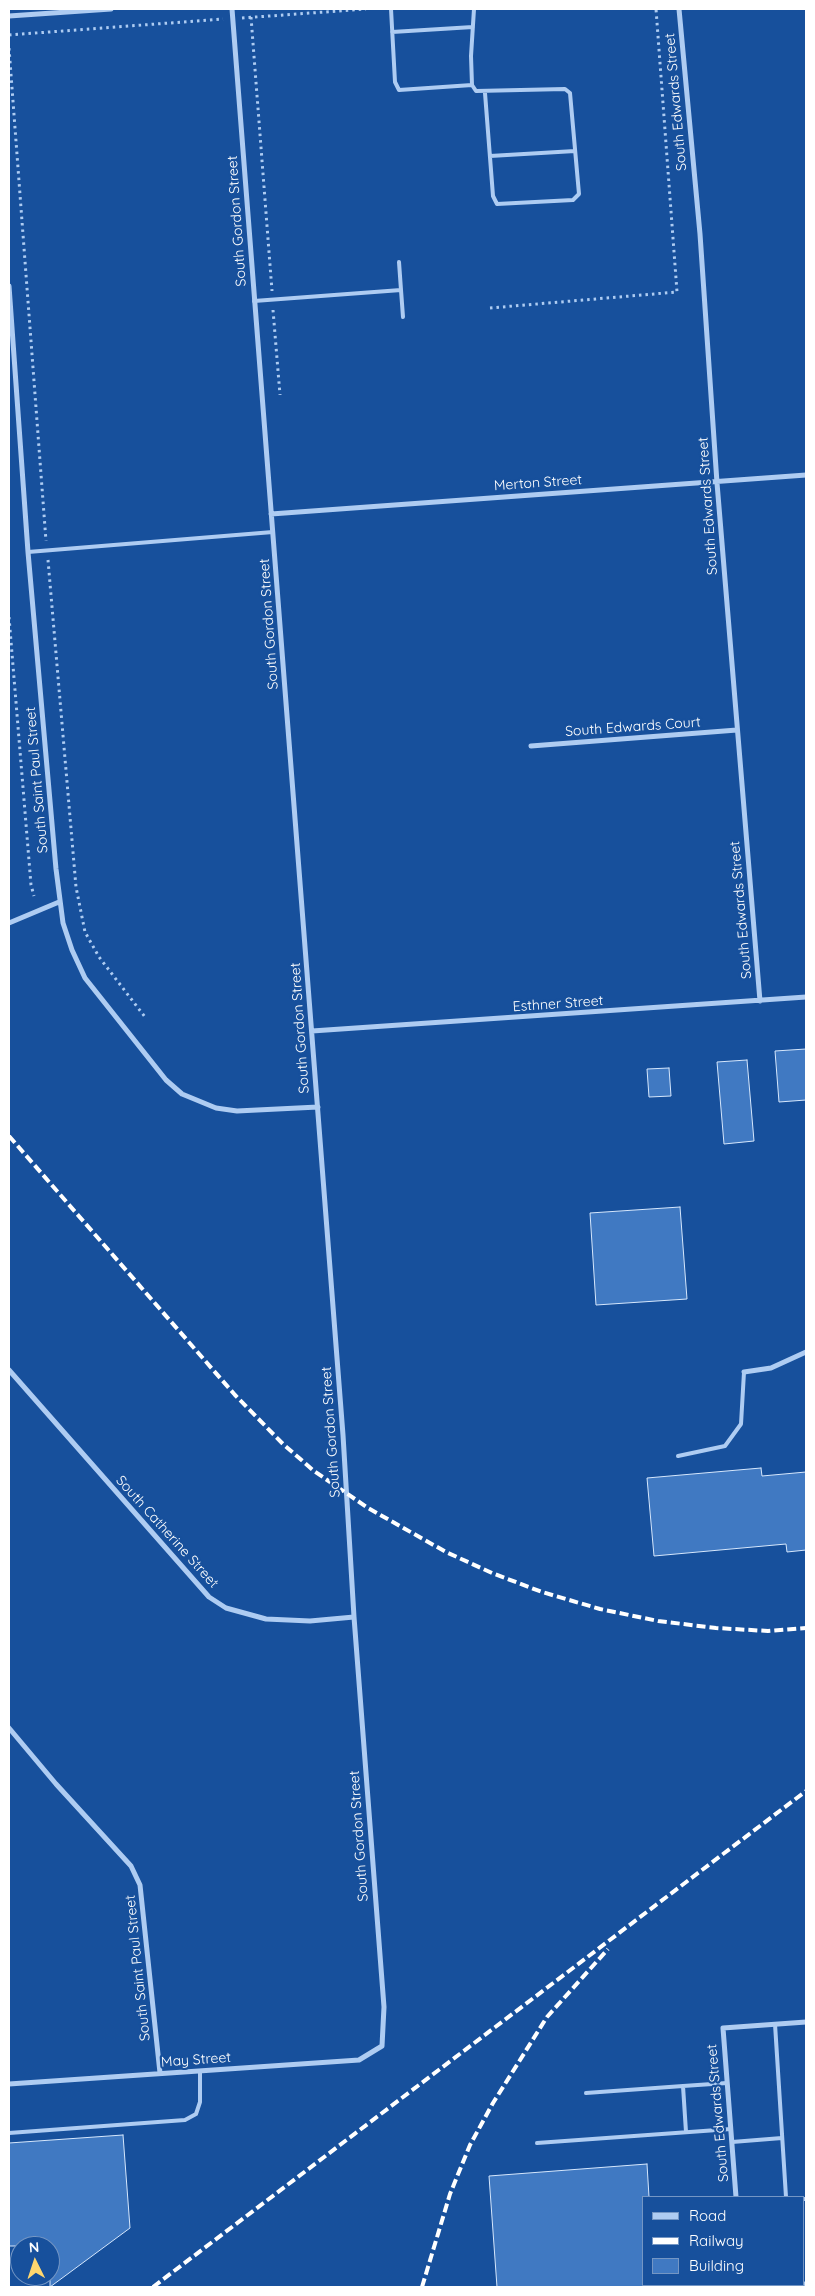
<!DOCTYPE html>
<html>
<head>
<meta charset="utf-8">
<style>
	body { margin:0 }
	#map { position:relative; width:815px; height:2296px; overflow:hidden; background:#17509c; font-family:Quicksand,sans-serif }
	canvas { display:block }
	.frame { position:absolute; inset:0; border:10px solid #fff; pointer-events:none }
	.legend { position:absolute; left:642px; top:2196px; width:162px; height:90px; box-sizing:border-box; background:#17509c; border:1px solid #7496c4; margin:0; padding:6px 9px; list-style:none; font-size:15px; color:#fff }
	.legend li { display:flex; align-items:center; gap:10px; height:25px }
	.legend b { width:25px; border:1px solid #7496c4 }
	.north { position:absolute; left:10px; top:2236px; width:50px; height:50px; box-sizing:border-box; background:#17509c; border:1px solid #7496c4; border-radius:50%; rotate:356deg; font-size:14px; font-weight:700; line-height:20px; text-align:center; color:#fff }
	.north::after { content:''; display:block; margin:auto; width:18px; height:22px; background:#ffd76f; clip-path:polygon(50% 0,100% 100%,50% 72%,0 100%) }
</style>
</head>
<body>
<div id="map">
<canvas width="815" height="2296"></canvas>
<div class="frame"></div>
<ul class="legend">
<li><b style="height:6px;background:#aeccf2"></b>Road</li>
<li><b style="height:6px;background:#fff"></b>Railway</li>
<li><b style="height:14px;background:#4079c2"></b>Building</li>
</ul>
<div class="north">N</div>
</div>
<script>
const ctx = document.querySelector('canvas').getContext('2d');
ctx.lineJoin = 'round';
function fill(path, color) { ctx.fillStyle = color; ctx.fill(path, 'evenodd'); }
const shape = rows => new Path2D(rows.map(r => 'M' + r).join(''));
function stroke(path, color, width, dash) { ctx.strokeStyle = color; ctx.lineWidth = width; ctx.lineCap = dash ? 'butt' : 'round'; ctx.setLineDash(dash || []); ctx.stroke(path); }
function drawText(font, color, halo, rows, align = 'center') {
  ctx.font = font + ' Quicksand,sans-serif'; ctx.lineWidth = 4.5; ctx.setLineDash([]); ctx.textBaseline = 'middle'; ctx.strokeStyle = halo; ctx.fillStyle = color; for (const [text, x, y, turn = 0] of rows) {
    ctx.save(); ctx.translate(x, y); ctx.rotate((+turn || 0) * Math.PI / 180); ctx.textAlign = isNaN(turn) ? turn : align; if (halo) ctx.strokeText(text, 0, 0); ctx.fillText(text, 0, 0); ctx.restore();
  }
}
const building = shape([
	[806,1049,806,1100,779,1102,775,1051,806,1049],
	[747,1060,754,1141,724,1144,717,1062,747,1060],
	[669,1068,671,1096,649,1097,647,1069,669,1068],
	[680,1207,687,1299,596,1305,590,1213,680,1207],
	[761,1468,762,1476,806,1472,806,1550,787,1552,786,1544,654,1556,647,1478,761,1468],
	[123,2135,130,2228,50,2287,50,2246,9,2246,9,2143,123,2135],
	[647,2164,649,2197,644,2197,644,2287,497,2287,489,2176,647,2164]
]);
const path = shape([
	[251,17,272,291],
	[242,18,366,9],
	[9,35,223,19],
	[9,48,46,541],
	[490,308,677,292,656,9],
	[273,310,280,395],
	[48,560,76,887,85,932,99,957,145,1017],
	[9,617,31,885,34,896]
]);
const service = shape([
	[391,9,395,82,399,90,472,85],
	[474,9,471,56,472,85,476,91,565,89,570,93,579,194,573,200,497,204,493,196,485,93],
	[392,32,473,27],
	[490,156,575,151],
	[401,290,403,317],
	[254,301,401,290,399,262],
	[28,552,273,532],
	[678,1456,725,1446,741,1424,744,1372],
	[775,2024,786,2197],
	[586,2093,683,2086],
	[686,2132,683,2086,727,2083],
	[9,2133,185,2120,196,2114,200,2102,200,2071],
	[732,2142,782,2138],
	[537,2143,731,2129],
	[804,2199,806,2199],
	[804,2284,806,2283],
	[756,2287,788,2285]
]);
const minor = shape([
	[679,9,700,234,717,483,760,1001],
	[9,16,111,9],
	[9,286,28,552,56,869,63,923,72,950,85,978,166,1080,182,1094,216,1108,237,1111,318,1107],
	[271,514,806,475],
	[531,746,737,730],
	[9,923,59,902],
	[312,1031,806,997],
	[9,1370,209,1597,226,1608,266,1619,310,1621,354,1617],
	[744,1372,771,1368,806,1352],
	[9,1728,56,1784,131,1866,140,1885,160,2073],
	[9,2084,359,2060,382,2046,384,2007,354,1617,343,1435,232,9],
	[736,2197,723,2028,806,2022],
	[744,2285,744,2287]
]);
const rail = shape([
	[9,1136,235,1395,283,1444,314,1471,368,1508,446,1552,492,1573,542,1592,600,1609,658,1621,716,1628,768,1631,806,1628],
	[153,2287,806,1791],
	[422,2287,450,2194,470,2145,493,2103,547,2017,608,1949]
]);
const streetNames = [
	["South Edwards Street",676,102,-95],
	["South Gordon Street",237,221,-94],
	["Merton Street",538,483,-4],
	["South Edwards Street",708,506,-94],
	["South Gordon Street",269,624,-94],
	["South Edwards Court",633,727,-4],
	["South Saint Paul Street",37,780,-95],
	["South Edwards Street",741,910,-95],
	["Esthner Street",558,1004,-4],
	["South Gordon Street",300,1028,-94],
	["South Gordon Street",331,1432,-94],
	["South Catherine Street",167,1532,48],
	["South Gordon Street",359,1836,-94],
	["South Saint Paul Street",138,1968,-96],
	["May Street",196,2060,-4],
	["South Edwards Street",718,2113,-95]
];
fill(building, '#4079c2');
stroke(building, '#d6e7fc', 1);
stroke(path, '#aeccf2', 3, [2.5, 4]);
stroke(service, '#aeccf2', 4);
stroke(minor, '#aeccf2', 5);
stroke(rail, '#fff', 4, [9, 4]);
drawText('14px', '#fff', '#17509c', streetNames);
</script>
</body>
</html>
